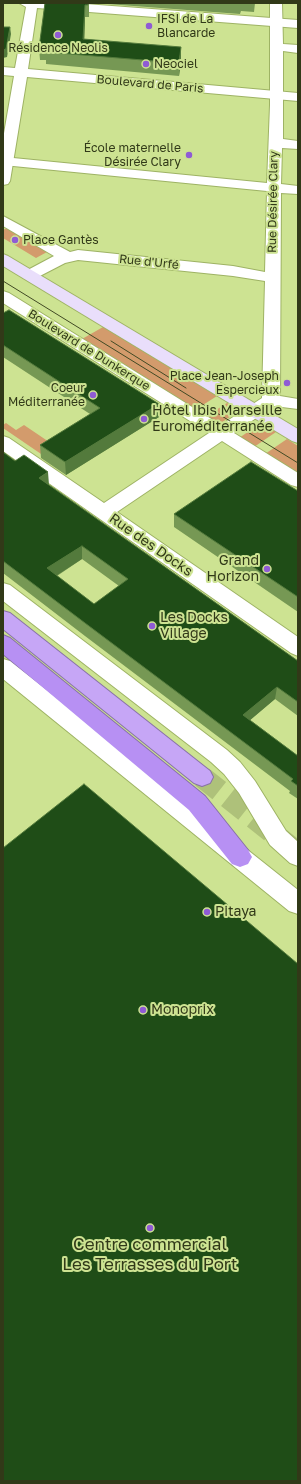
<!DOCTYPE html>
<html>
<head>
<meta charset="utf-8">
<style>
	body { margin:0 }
	#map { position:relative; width:301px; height:1484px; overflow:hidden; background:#cde392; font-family:"Golos Text",sans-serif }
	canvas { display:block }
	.frame { position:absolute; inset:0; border:4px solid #313918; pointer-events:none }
</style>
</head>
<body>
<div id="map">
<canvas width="301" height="1484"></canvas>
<div class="frame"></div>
</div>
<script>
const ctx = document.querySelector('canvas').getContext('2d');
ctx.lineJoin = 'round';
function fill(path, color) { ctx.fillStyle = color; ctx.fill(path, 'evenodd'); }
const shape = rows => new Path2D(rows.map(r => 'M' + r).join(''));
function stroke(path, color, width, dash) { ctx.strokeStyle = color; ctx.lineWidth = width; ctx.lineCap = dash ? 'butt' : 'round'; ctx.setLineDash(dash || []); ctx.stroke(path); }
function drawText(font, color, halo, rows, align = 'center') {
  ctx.font = font + ' "Golos Text",sans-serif'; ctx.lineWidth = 4; ctx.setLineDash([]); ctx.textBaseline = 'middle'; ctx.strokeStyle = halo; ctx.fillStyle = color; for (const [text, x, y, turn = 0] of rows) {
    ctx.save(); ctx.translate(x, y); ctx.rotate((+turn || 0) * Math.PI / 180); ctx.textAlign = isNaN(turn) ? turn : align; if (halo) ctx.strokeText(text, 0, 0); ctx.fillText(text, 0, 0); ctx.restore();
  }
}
const green = shape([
	[7,228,47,252,36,258,3,238,3,230],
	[103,327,217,396,195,410,82,339],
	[227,403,240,410,218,425,205,417],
	[6,423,16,430,24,425,58,448,44,456,3,428,3,425],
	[261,423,276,432,254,447,239,438],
	[287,439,298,446,298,475,265,454]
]);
const trunkTunnel = shape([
	[202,777,298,853]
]);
const minor = shape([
	[270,3,282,3,283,44,298,45,298,53,283,51,283,139,298,141,298,149,282,148,281,184,298,186,298,194,281,193,280,396,298,399,298,409,274,406,234,433,298,473,298,487,291,485,222,441,117,512,298,637,298,656,291,653,3,451,3,436,9,438,104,503,209,433,3,303,3,291,9,293,221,425,262,398,265,281,233,276,78,260,65,263,36,278,24,278,22,275,24,272,54,256,3,226,3,216,70,252,78,250,233,266,265,272,267,191,3,165,3,157,267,183,270,105,270,3]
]);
const tertiary = shape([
	[19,3,72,3,298,20,298,28,37,8,28,69,298,93,298,101,27,77,10,181,8,184,3,185,3,139,14,76,3,75,3,67,15,68,26,7,19,3],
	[3,583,10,585,227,750,240,762,255,781,286,831,298,842,298,866,290,863,270,845,239,793,224,774,211,762,3,601,3,583],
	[3,659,10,661,298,890,298,914,289,911,3,679,3,659]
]);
const secondary = shape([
	[3,254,8,256,298,429,298,443,292,441,3,266,3,254]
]);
const trunk = shape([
	[3,611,10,613,210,771,213,777,210,783,202,786,194,783,3,629,3,611]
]);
const motorway = shape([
	[3,635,10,638,205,796,248,850,252,857,248,864,240,867,232,864,189,810,3,654,3,635]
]);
const tram = shape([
	[3,281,298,463],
	[111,341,186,388]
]);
const wall = shape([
	[45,3,89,3,89,17,85,17,84,39,181,59,179,76,46,64,46,60,40,60,39,48],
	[94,3,255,3,254,12,241,11,240,14],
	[3,313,159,404,159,417,66,475,41,458,40,445,90,414,3,357],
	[3,452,298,661,298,716,275,699,250,720,298,756,298,799,289,793,290,791,85,636,3,573],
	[82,559,119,586,94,604,57,576],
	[298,491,298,612,174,527,174,514]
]);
const shadedWall = shape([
	[85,5,85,17,84,51,83,39],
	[10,27,11,34,7,57,3,58,3,50],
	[181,47,181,59,179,76,179,63],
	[159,404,159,417,66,475,65,462],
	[48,472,49,485,39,478],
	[82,546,82,559,48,581,47,568],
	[277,687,275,699,242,727,243,715]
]);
const building = shape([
	[45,3,88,3,88,5,85,5,83,39,181,47,179,63,46,52,47,48,39,48,45,3],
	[3,27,10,27,6,49,3,50,3,27],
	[9,310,159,404,65,462,40,445,100,408,3,345,3,313,9,310],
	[3,452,15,461,24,455,48,472,39,478,298,661,298,702,277,687,243,715,298,756,298,786,291,781,293,779,85,623,3,561,3,452],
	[82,546,128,579,94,604,47,568,82,546],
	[251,462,298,491,298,597,174,514,251,462],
	[84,784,298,964,298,1481,3,1481,3,848,84,784]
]);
const markers = [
	[149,26,4,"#8f5bd4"],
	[58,35,4,"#8f5bd4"],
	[146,64,4,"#8f5bd4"],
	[189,155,4,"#8f5bd4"],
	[15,240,4,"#8f5bd4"],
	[287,383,4,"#8f5bd4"],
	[93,395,4,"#8f5bd4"],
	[144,419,4,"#8f5bd4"],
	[267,569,4,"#8f5bd4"],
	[152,626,4,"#8f5bd4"],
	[207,912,4,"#8f5bd4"],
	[143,1010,4,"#8f5bd4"],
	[150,1228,4,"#8f5bd4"]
];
const farPoinames = [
	["IFSI de La",157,19],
	["Blancarde",157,33],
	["Résidence Neolis",58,48,"center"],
	["Neociel",154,64],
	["École maternelle",181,148,"right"],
	["Désirée Clary",181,162,"right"],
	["Place Gantès",23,240],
	["Place Jean-Joseph",279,376,"right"],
	["Espercieux",279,390,"right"],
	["Coeur",85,388,"right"],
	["Méditerranée",85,402,"right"]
];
const farStreetnames = [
	["Boulevard de Paris",150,84,5],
	["Rue Désirée Clary",273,202,-89],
	["Rue d'Urfé",149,262,6],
	["Boulevard de Dunkerque",89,350,32]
];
const poiNames = [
	["Hôtel Ibis Marseille",152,411],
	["Euroméditerranée",152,427],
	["Grand",259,561,"right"],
	["Horizon",259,577,"right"],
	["Les Docks",160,618],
	["Village",160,634],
	["Pitaya",215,912],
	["Monoprix",151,1010]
];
const streetNames = [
	["Rue des Docks",151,545,35]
];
const nearPoinames = [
	["Centre commercial",150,1245],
	["Les Terrasses du Port",150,1265]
];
fill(green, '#d39b6c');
stroke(trunkTunnel, '#aec17a', 22, [22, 11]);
stroke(minor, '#9eb364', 2);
stroke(tertiary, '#9eb364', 2);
stroke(secondary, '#9eb364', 2);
stroke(trunk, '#8872a6', 2);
stroke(motorway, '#8872a6', 2);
fill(minor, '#fff');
fill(tertiary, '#fff');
fill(secondary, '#e9defb');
fill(trunk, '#c6a6f6');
fill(motorway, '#b790f3');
stroke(tram, '#414a24', 1);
fill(wall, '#769854');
fill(shadedWall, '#537a3c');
fill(building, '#1f4d17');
stroke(building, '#537a3c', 1);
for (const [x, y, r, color] of markers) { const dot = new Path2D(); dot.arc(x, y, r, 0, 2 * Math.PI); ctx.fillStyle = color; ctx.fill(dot); stroke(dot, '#cde392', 1.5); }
drawText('12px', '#313918', '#cde392', farPoinames, 'left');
drawText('12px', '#313918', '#cde392', farStreetnames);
drawText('14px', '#313918', '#cde392', poiNames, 'left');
drawText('14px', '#313918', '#cde392', streetNames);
drawText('17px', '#313918', '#cde392', nearPoinames);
</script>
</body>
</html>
